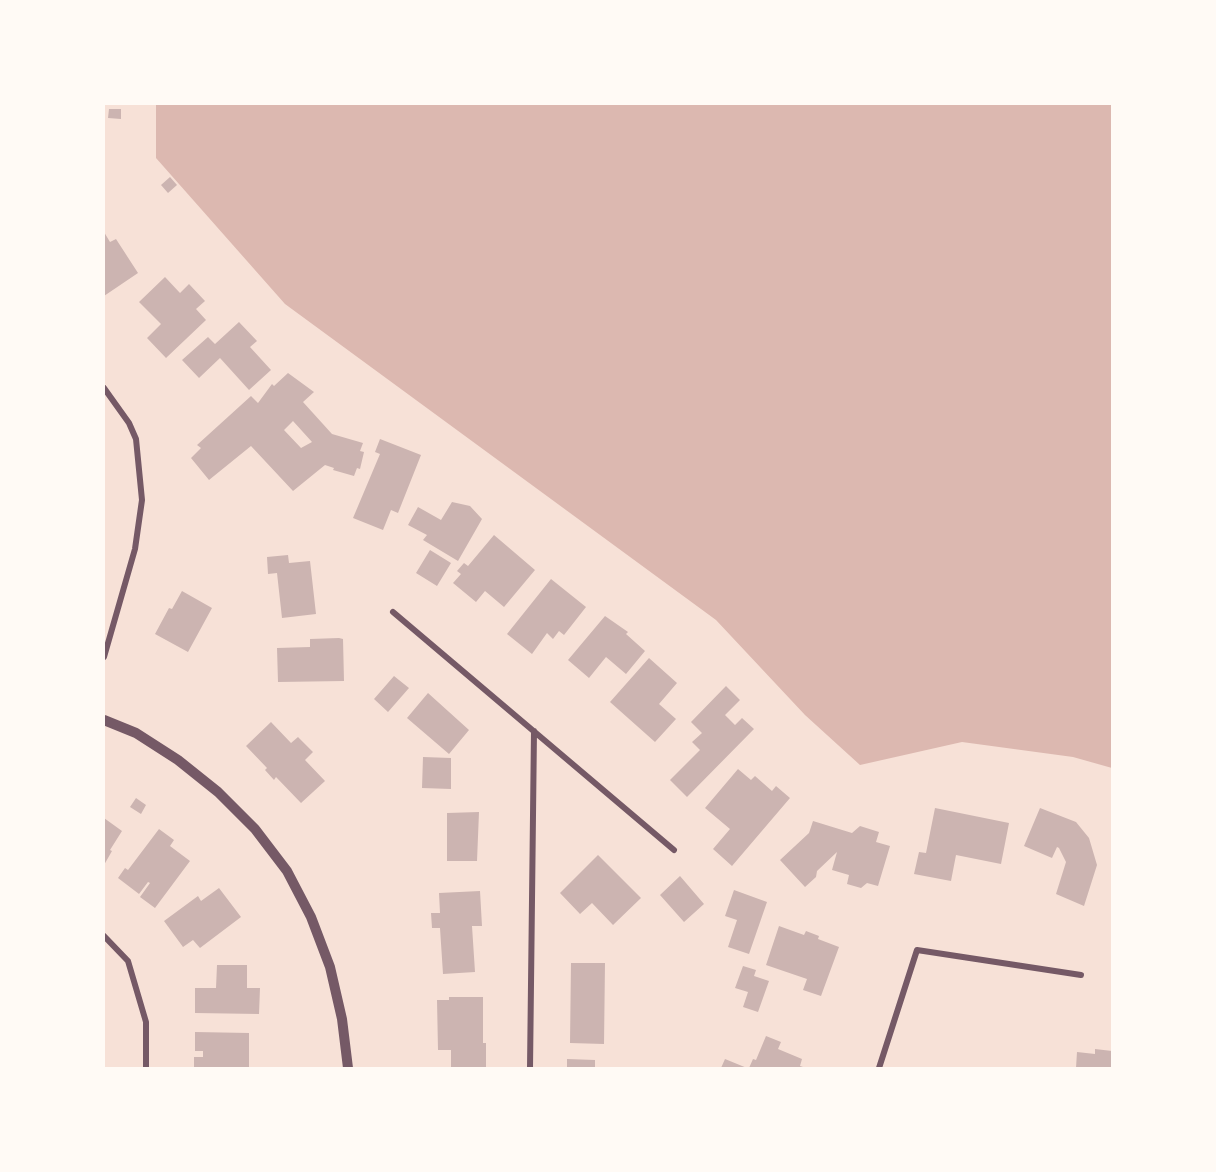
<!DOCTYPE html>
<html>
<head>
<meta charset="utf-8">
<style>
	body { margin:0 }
	#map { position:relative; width:1216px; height:1172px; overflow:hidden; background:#f7e1d7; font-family:Figtree,sans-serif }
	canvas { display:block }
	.frame { position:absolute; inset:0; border:105px solid #fffaf5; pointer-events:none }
</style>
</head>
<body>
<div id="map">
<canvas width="1216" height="1172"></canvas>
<div class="frame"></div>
</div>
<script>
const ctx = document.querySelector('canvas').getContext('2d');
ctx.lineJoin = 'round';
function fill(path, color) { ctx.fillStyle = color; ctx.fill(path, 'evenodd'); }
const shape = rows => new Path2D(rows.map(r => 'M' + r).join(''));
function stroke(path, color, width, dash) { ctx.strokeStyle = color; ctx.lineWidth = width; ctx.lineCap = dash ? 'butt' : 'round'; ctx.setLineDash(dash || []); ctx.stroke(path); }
const water = shape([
	[156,104,1112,104,1112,768,1073,757,962,742,860,765,805,715,716,620,285,304,156,158]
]);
const building = shape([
	[109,109,121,109,121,119,108,118],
	[170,177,177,185,168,193,161,185],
	[104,232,110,242,116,239,138,273,104,296],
	[165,277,180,293,189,284,205,301,196,309,206,320,166,358,147,338,161,324,139,302],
	[239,322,257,341,250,347,271,370,249,390,220,358,199,378,182,360,208,337,215,344],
	[288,373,314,392,303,402,332,434,363,443,360,451,364,452,360,469,357,468,354,476,333,470,334,468,325,465,293,491,251,446,209,480,191,458,201,448,197,445,251,396,258,403,272,384,274,386],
	[293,421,312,442,301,448,284,430],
	[380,439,421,455,398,513,391,510,383,530,353,518,380,454,375,452],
	[452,502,470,506,482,519,458,561,423,540,427,535,408,525,418,507,441,520],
	[494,535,535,570,504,607,485,591,476,602,453,583,461,574,457,571,464,563,468,566],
	[430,550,451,563,437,586,416,573],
	[288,555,289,563,310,561,316,614,282,618,277,573,268,574,267,557],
	[551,579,586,607,564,635,559,631,553,639,547,633,532,654,507,634],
	[182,591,212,608,188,652,155,634,169,608,172,609],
	[605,616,628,632,626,634,645,651,626,674,606,657,589,678,568,660],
	[339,638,343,639,344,681,278,682,277,648,310,647,310,639],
	[649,658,677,683,659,704,676,719,655,742,610,702],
	[394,676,409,688,388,712,374,699],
	[726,686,740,700,725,715,735,725,742,718,754,729,687,797,670,780,700,750,692,742,702,733,691,722],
	[428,693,469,730,449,754,407,718],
	[271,722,291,743,298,737,313,752,305,760,325,781,301,803,276,777,274,780,265,770,267,768,246,746],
	[423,757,451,758,451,789,422,788],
	[738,769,751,780,755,776,772,791,776,786,790,798,732,866,713,849,730,829,705,808],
	[136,798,146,805,141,814,130,807],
	[935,808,1009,823,1001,864,956,855,951,881,914,874,919,852,926,853],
	[1040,808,1076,822,1089,838,1097,865,1084,906,1056,894,1066,862,1059,848,1057,847,1052,858,1024,846],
	[479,812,477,861,447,861,447,813],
	[104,818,122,831,110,850,112,851,104,865],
	[813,821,852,833,860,826,879,832,876,842,890,846,878,886,867,883,861,888,847,884,849,875,832,870,837,852,817,871,816,877,805,887,780,860,809,833],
	[159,829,174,840,170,846,190,861,155,908,140,897,150,883,148,882,139,894,118,878,125,868,128,870],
	[598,855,641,898,613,925,592,903,580,914,560,893],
	[680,876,704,904,684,922,660,895],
	[219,888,241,917,200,948,193,940,183,947,164,921,198,896,201,901],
	[734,890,767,902,749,954,728,947,737,920,725,916],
	[480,891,482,926,472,926,475,972,443,974,440,928,432,928,431,913,440,913,439,893],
	[779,926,804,935,806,931,819,936,818,939,839,947,821,996,803,990,807,979,766,965],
	[571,963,605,963,604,1044,570,1043],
	[217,965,247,965,247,988,260,988,259,1014,195,1013,195,988,216,988],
	[743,966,756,970,754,976,769,981,758,1012,743,1007,748,992,735,988],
	[449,997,483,997,483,1043,486,1043,486,1068,451,1068,451,1050,438,1050,437,1000,449,1000],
	[195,1032,249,1033,249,1068,194,1068,194,1057,203,1057,203,1051,195,1051],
	[766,1036,781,1042,778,1049,802,1059,800,1066,806,1068,749,1068,753,1059,756,1060],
	[1095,1049,1112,1051,1112,1068,1076,1068,1077,1052,1095,1054],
	[567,1059,595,1060,595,1068,567,1068],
	[725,1059,747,1068,721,1068]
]);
const minor = shape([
	[104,388,129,423,136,439,142,500,135,549,104,657],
	[393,612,674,850],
	[104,936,128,961,146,1022,146,1068],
	[530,1068,534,731],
	[879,1068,917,950,1081,975]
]);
const tertiary = shape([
	[104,720,136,733,178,760,218,792,255,829,287,871,311,917,330,967,342,1019,348,1068]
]);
fill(water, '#dcb8b0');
fill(building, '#ccb4b1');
stroke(minor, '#755966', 6);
stroke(tertiary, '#755966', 10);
</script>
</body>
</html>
